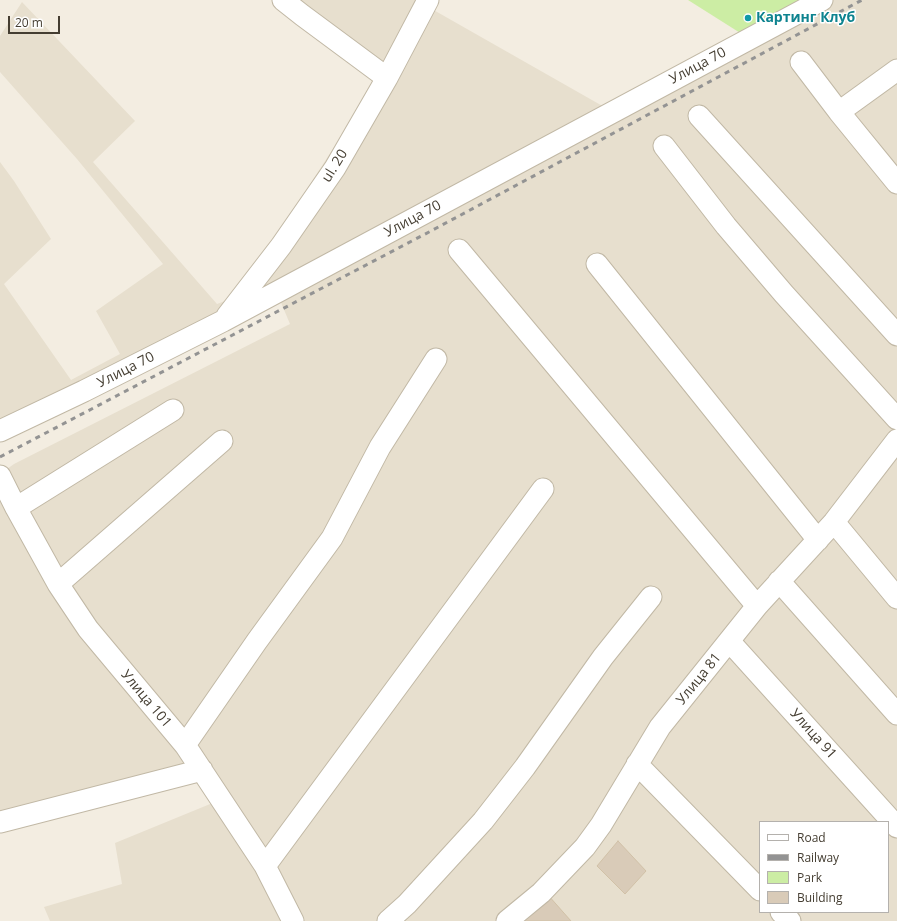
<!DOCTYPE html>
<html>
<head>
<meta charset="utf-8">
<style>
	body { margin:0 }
	#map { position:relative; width:897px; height:921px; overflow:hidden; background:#f3ede1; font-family:"Open Sans",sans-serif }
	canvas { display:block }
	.legend { position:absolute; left:759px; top:821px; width:130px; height:92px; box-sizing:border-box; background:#fff; border:1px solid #b4b1ad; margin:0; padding:5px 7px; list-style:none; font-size:12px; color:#443d31 }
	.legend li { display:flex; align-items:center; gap:8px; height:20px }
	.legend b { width:20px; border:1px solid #b4b1ad }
	.scale { position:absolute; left:8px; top:16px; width:52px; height:18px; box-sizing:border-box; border:2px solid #443d31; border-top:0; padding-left:5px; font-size:12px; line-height:14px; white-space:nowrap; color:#443d31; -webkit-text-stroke:3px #fff; paint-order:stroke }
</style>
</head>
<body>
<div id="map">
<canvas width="897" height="921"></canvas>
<ul class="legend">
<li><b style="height:5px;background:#fff"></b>Road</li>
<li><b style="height:5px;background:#939393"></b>Railway</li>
<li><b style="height:11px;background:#cceda4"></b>Park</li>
<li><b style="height:11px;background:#d9cbb8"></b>Building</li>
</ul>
<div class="scale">20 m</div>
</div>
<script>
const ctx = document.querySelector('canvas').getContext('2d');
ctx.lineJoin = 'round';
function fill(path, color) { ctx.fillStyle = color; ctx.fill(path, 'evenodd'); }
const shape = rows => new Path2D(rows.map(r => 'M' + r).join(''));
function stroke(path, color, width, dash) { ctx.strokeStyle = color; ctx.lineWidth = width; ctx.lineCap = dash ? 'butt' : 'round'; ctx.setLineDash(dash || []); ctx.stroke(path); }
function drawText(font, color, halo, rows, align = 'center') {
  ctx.font = font + ' "Open Sans",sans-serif'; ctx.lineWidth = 3; ctx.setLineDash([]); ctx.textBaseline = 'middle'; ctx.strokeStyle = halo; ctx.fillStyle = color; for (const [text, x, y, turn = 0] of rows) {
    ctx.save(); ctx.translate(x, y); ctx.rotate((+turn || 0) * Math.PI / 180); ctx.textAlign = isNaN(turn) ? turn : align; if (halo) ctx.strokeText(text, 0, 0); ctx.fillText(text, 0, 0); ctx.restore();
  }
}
const residential = shape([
	[289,0,416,0,606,108,813,0,897,0,897,921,50,921,44,907,122,884,115,843,215,802,198,775,0,830,0,474,14,464,290,324,277,293,0,438,0,162,14,181,51,239,4,284,71,380,120,354,96,311,163,264,77,159,0,72,0,36,22,2,135,121,93,162,217,304,233,298,263,257,380,76],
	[760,822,888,822,888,912,760,912]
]);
const green = shape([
	[688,0,813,0,745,36]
]);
const building = shape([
	[618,841,646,871,625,894,597,866,618,841],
	[548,895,571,921,517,921,548,895]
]);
const minor = shape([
	[283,0,302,15,387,78],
	[801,62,839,112,897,183],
	[839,112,897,70],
	[699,116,897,335],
	[664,146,726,226,784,294,897,419],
	[459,250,757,606],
	[597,264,818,540],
	[227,316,281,246,335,168,387,78,428,0],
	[0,431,84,391,223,321,822,0],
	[0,476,16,508,58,584,88,629,185,745,265,866,293,921],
	[16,508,173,410],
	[834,522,897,598],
	[779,581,897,714],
	[58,584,222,441],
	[730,642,897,827],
	[185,745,257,641,332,538,380,447,436,359],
	[637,764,760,890],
	[0,822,202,770],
	[265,866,543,489],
	[781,912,790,921],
	[388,921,407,904,483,821,525,767,603,657,651,597],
	[507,921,541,893,585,847,601,825,660,727,757,606,834,522,897,440]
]);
const rail = shape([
	[0,457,429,232,862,0]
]);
const markers = [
	[748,18,4,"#0f9aa8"]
];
const cultureNames = [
	["Картинг Клуб",756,18]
];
const streetNames = [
	["Улица 70",698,66,-28],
	["ul. 20",335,166,-58],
	["Улица 70",413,219,-28],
	["Улица 70",126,370,-27],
	["Улица 81",699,679,-51],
	["Улица 101",146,699,50],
	["Улица 91",813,734,48]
];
fill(residential, '#e7dfce');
fill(green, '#cceda4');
fill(building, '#d9cbb8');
stroke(building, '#d1c1a7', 1);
stroke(minor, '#c1b8a5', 23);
stroke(minor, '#fff', 21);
stroke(rail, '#939393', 3, [5, 5]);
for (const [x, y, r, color] of markers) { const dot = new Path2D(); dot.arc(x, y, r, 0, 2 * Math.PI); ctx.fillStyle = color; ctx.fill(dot); stroke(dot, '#fff', 1.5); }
drawText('bold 14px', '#0d838f', '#fff', cultureNames, 'left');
drawText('14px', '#443d31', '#fff', streetNames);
</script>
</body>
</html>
